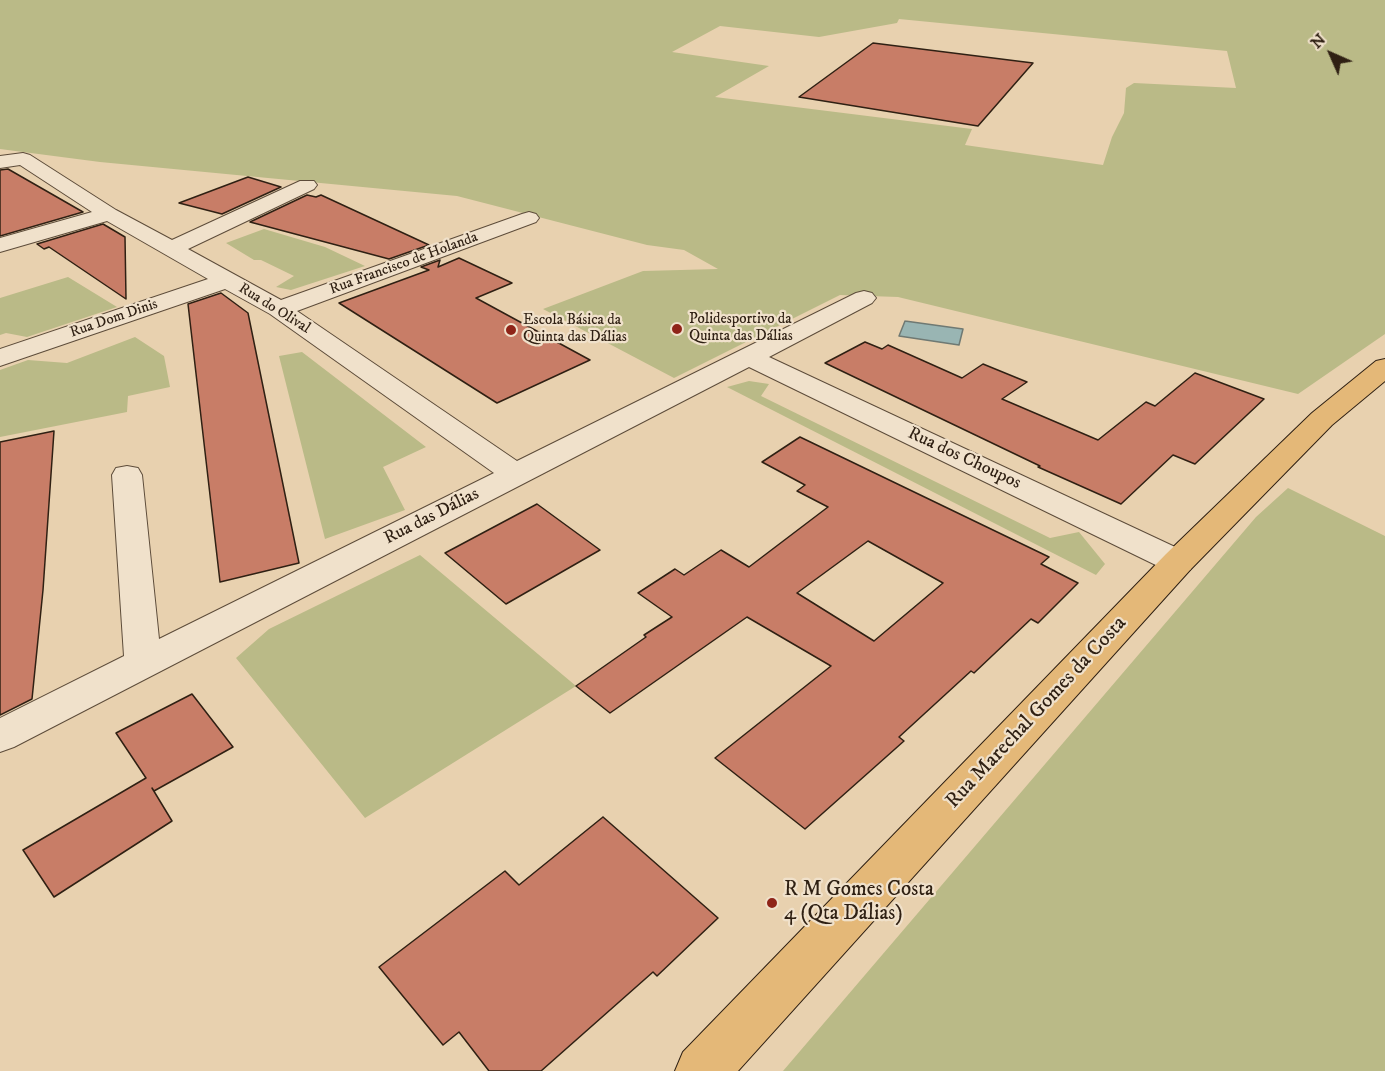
<!DOCTYPE html>
<html>
<head>
<meta charset="utf-8">
<style>
	body { margin:0 }
	#map { position:relative; width:1385px; height:1071px; overflow:hidden; background:#e8d1af; font-family:"IM FELL DW Pica",serif }
	canvas { display:block }
	.north { position:absolute; left:1301px; top:24px; width:60px; height:60px; -webkit-text-stroke:4px #f0e1cb; paint-order:stroke; rotate:315deg; font-size:16px; font-weight:700; line-height:24px; text-align:center; color:#2f2013 }
	.north::after { content:''; display:block; margin:auto; width:21px; height:27px; background:#2f2013; clip-path:polygon(50% 0,100% 100%,50% 72%,0 100%) }
</style>
</head>
<body>
<div id="map">
<canvas width="1385" height="1071"></canvas>
<div class="north">N</div>
</div>
<script>
const ctx = document.querySelector('canvas').getContext('2d');
ctx.lineJoin = 'round';
function fill(path, color) { ctx.fillStyle = color; ctx.fill(path, 'evenodd'); }
const shape = rows => new Path2D(rows.map(r => 'M' + r).join(''));
function stroke(path, color, width, dash) { ctx.strokeStyle = color; ctx.lineWidth = width; ctx.lineCap = dash ? 'butt' : 'round'; ctx.setLineDash(dash || []); ctx.stroke(path); }
function drawText(font, color, halo, rows, align = 'center') {
  ctx.font = font + ' "IM FELL DW Pica",serif'; ctx.lineWidth = 4.5; ctx.setLineDash([]); ctx.textBaseline = 'middle'; ctx.strokeStyle = halo; ctx.fillStyle = color; for (const [text, x, y, turn = 0] of rows) {
    ctx.save(); ctx.translate(x, y); ctx.rotate((+turn || 0) * Math.PI / 180); ctx.textAlign = isNaN(turn) ? turn : align; if (halo) ctx.strokeText(text, 0, 0); ctx.fillText(text, 0, 0); ctx.restore();
  }
}
const green = shape([
	[0,0,1385,0,1385,334,1298,394,898,297,840,295,674,378,543,309,643,271,718,269,684,250,647,245,457,196,100,162,0,149],
	[899,19,1227,51,1236,88,1134,83,1126,88,1124,113,1112,137,1103,165,965,145,972,129,715,97,769,66,672,52,720,26,819,37,897,23],
	[264,229,325,247,365,266,291,290,276,287,294,276,261,260,254,260,226,243],
	[68,277,117,307,27,337,6,333,0,335,0,298],
	[135,337,164,356,170,387,128,396,127,412,0,437,0,370,28,360,67,363],
	[302,352,426,447,383,467,405,510,325,539,279,356],
	[749,381,769,384,761,396,1050,538,1079,532,1105,564,1096,575,727,387],
	[1288,488,1385,536,1385,1071,783,1071,1256,517],
	[420,555,576,686,365,818,236,658,269,629]
]);
const water = shape([
	[905,321,963,329,959,345,899,336,905,321]
]);
const building = shape([
	[873,43,1033,63,978,126,799,97,873,43],
	[8,169,83,212,0,236,0,170,8,169],
	[248,177,281,187,222,214,179,203,248,177],
	[307,195,316,197,321,195,429,245,389,259,250,222,307,195],
	[103,224,125,237,126,299,49,247,44,249,37,244,103,224],
	[459,258,512,283,476,298,590,360,497,403,339,303,429,270,421,267,440,260,438,267,459,258],
	[221,293,248,313,299,563,220,582,188,304,221,293],
	[865,342,882,349,888,345,962,378,983,364,1027,382,1002,399,1098,440,1146,402,1155,406,1195,373,1264,399,1195,464,1173,455,1121,504,1038,467,1040,466,825,363,865,342],
	[54,431,43,590,32,699,0,715,0,442,54,431],
	[800,437,1049,557,1041,564,1078,583,1038,623,1031,619,974,673,971,671,899,737,904,741,805,829,715,758,831,666,747,617,610,713,576,686,646,637,644,635,672,617,638,593,675,569,684,575,721,550,749,567,828,507,797,491,805,485,762,462,800,437],
	[868,541,943,583,874,641,797,593,868,541],
	[537,504,600,550,506,604,445,553,537,504],
	[192,694,233,747,154,791,152,788,172,821,54,897,23,850,146,778,116,733,192,694],
	[603,817,718,918,657,976,653,972,541,1071,489,1071,459,1032,443,1045,379,967,505,871,519,885,603,817]
]);
const minor = shape([
	[23,153,30,155,116,210,172,240,300,181,314,181,317,185,314,189,188,249,281,300,522,214,529,212,536,214,539,218,536,222,297,311,517,461,856,293,864,291,872,293,876,298,872,303,769,357,1190,554,1195,562,1190,570,1178,573,1166,570,749,367,14,747,0,752,0,718,124,656,112,475,116,468,127,466,138,468,142,475,159,639,494,473,270,314,225,289,0,366,0,349,208,279,107,221,0,252,0,238,92,212,20,165,0,168,0,156,23,153]
]);
const major = shape([
	[1385,359,1385,381,1332,425,1190,570,738,1071,675,1071,683,1052,1166,554,1312,413,1376,361,1385,359]
]);
const markers = [
	[677,329,6,"#8f2418"],
	[511,330,6,"#8f2418"],
	[772,903,6,"#8f2418"]
];
const farStreetnames = [
	["Rua Francisco de Holanda",404,264,-20],
	["Rua do Olival",274,309,32],
	["Rua Dom Dinis",114,319,-19]
];
const farPoinames = [
	["Polidesportivo da",689,320],
	["Quinta das Dálias",689,337],
	["Escola Básica da",523,321],
	["Quinta das Dálias",523,338]
];
const streetNames = [
	["Rua dos Choupos",964,459,25],
	["Rua das Dálias",432,517,-27]
];
const nearStreetnames = [
	["Rua Marechal Gomes da Costa",1037,713,-47]
];
const nearPoinames = [
	["R M Gomes Costa",784,891],
	["4 (Qta Dálias)",784,915]
];
fill(green, '#baba87');
fill(water, '#99b5b3');
stroke(water, '#6f7973', 1.5);
fill(building, '#c87d67');
stroke(building, '#2f2013', 1.5);
stroke(minor, '#5d4c3a', 2);
stroke(major, '#2f2013', 2);
fill(minor, '#f0e1cb');
fill(major, '#e4b878');
for (const [x, y, r, color] of markers) { const dot = new Path2D(); dot.arc(x, y, r, 0, 2 * Math.PI); ctx.fillStyle = color; ctx.fill(dot); stroke(dot, '#f0e1cb', 2); }
drawText('15px', '#2f2013', '#f0e1cb', farStreetnames);
drawText('15px', '#2f2013', '#f0e1cb', farPoinames, 'left');
drawText('18px', '#2f2013', '#f0e1cb', streetNames);
drawText('21px', '#2f2013', '#f0e1cb', nearStreetnames);
drawText('21px', '#2f2013', '#f0e1cb', nearPoinames, 'left');
</script>
</body>
</html>
